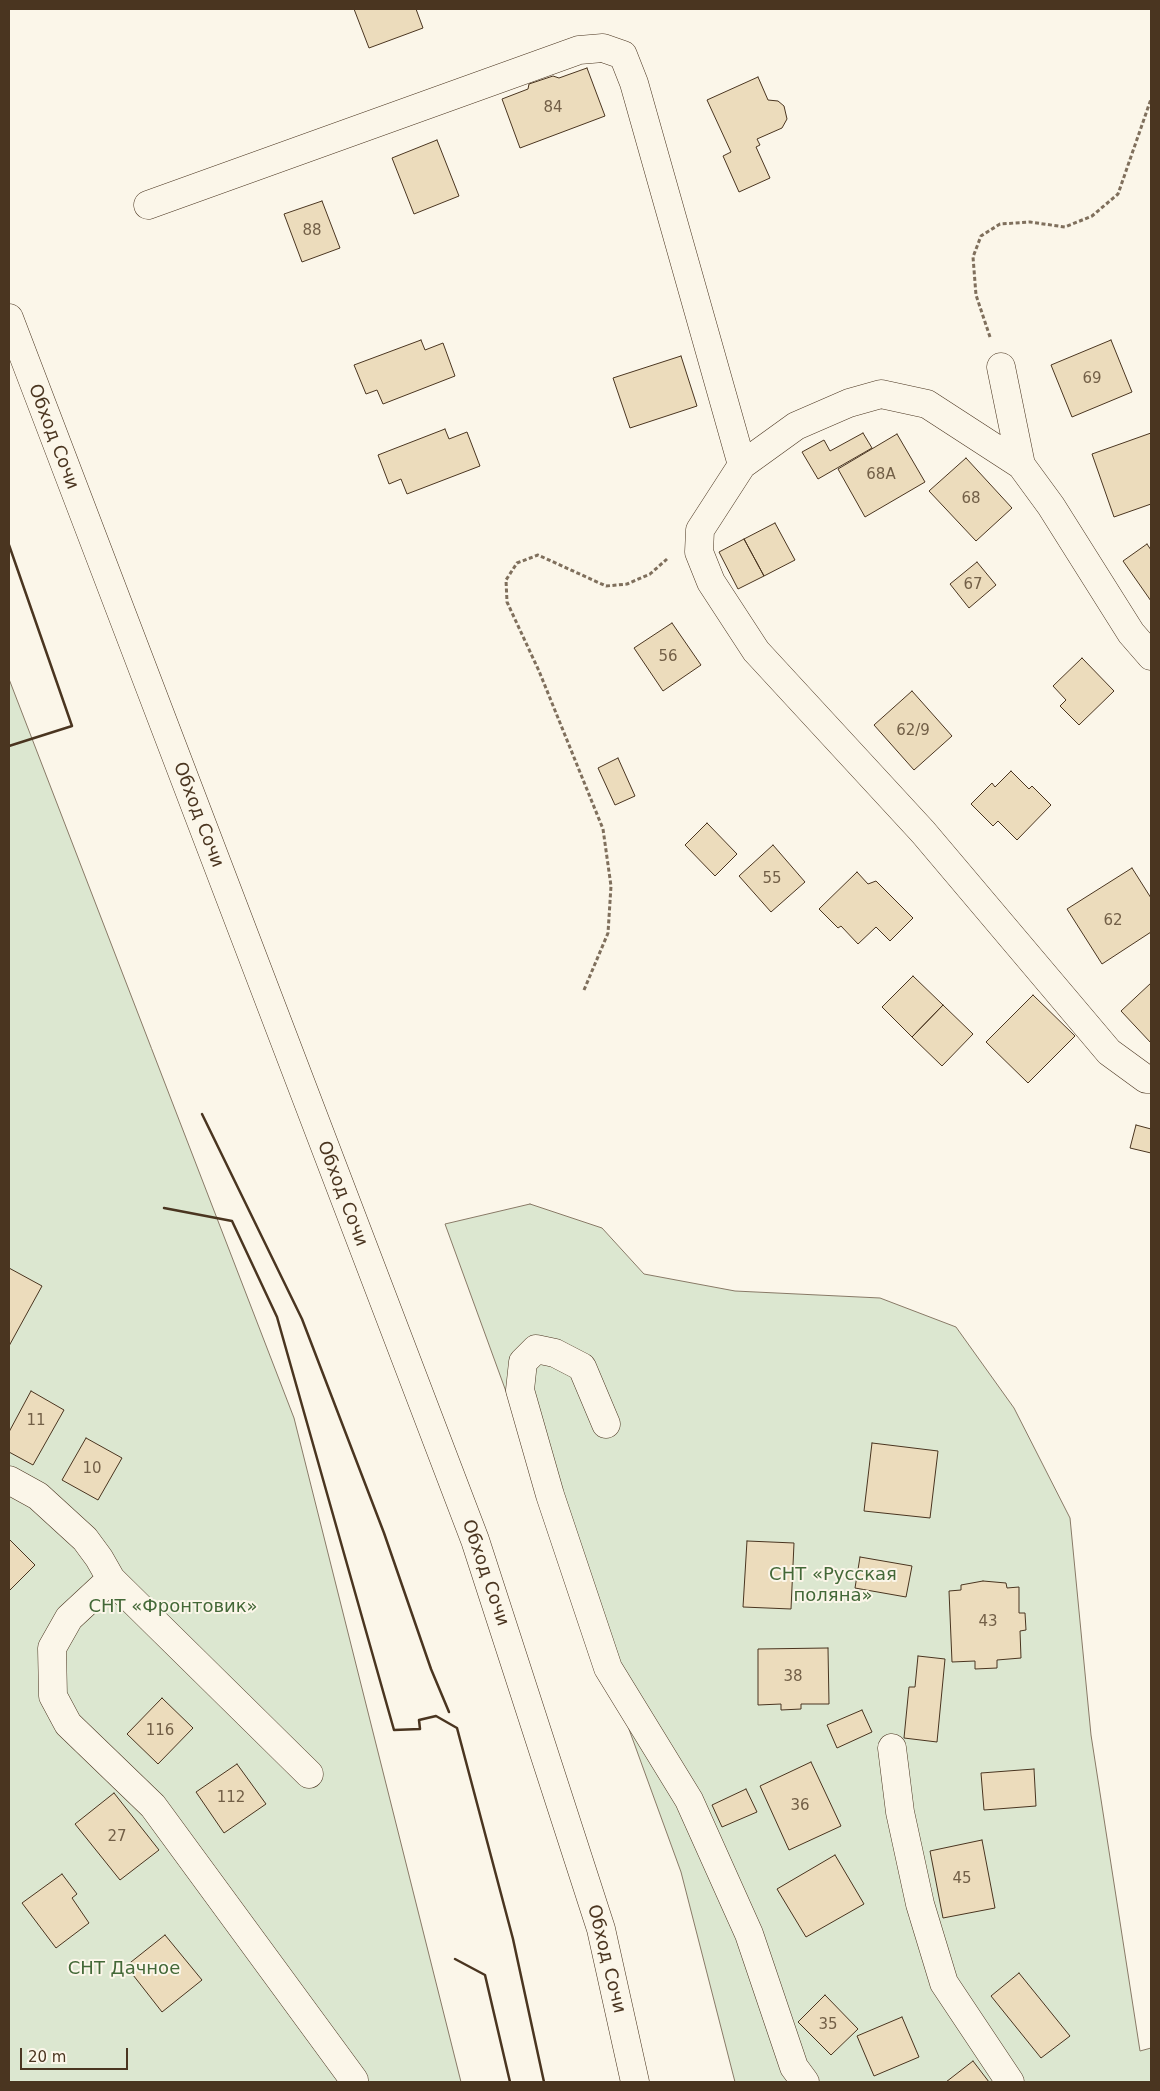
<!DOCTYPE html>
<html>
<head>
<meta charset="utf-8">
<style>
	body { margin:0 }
	#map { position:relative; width:1160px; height:2091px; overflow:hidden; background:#fbf6e9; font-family:"DejaVu Sans",sans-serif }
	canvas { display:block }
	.frame { position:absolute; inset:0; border:10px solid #4a3520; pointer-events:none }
	.scale { position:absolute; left:20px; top:2048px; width:108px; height:22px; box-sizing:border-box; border:2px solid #4a3520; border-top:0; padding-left:6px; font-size:15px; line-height:18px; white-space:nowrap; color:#4a3520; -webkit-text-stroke:4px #fbf6e9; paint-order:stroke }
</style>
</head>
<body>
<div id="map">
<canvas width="1160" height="2091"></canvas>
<div class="frame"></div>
<div class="scale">20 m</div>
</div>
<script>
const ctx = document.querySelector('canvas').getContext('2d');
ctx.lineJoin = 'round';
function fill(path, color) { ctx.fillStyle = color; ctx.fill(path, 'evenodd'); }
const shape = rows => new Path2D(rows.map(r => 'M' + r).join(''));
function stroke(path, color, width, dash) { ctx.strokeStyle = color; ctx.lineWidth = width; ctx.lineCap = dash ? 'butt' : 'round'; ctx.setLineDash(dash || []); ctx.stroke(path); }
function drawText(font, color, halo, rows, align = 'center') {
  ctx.font = font + ' "DejaVu Sans",sans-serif'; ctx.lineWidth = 4; ctx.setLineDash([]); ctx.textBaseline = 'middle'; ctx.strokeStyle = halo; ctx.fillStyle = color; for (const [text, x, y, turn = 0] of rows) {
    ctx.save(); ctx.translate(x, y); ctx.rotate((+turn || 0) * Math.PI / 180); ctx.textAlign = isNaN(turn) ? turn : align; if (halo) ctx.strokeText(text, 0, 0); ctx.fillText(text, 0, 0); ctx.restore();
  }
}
const green = shape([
	[9,679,294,1418,461,2082,9,2082,9,679],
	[530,1204,602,1228,644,1274,735,1291,880,1298,956,1327,1014,1408,1070,1518,1091,1735,1140,2051,1151,2048,1151,2082,735,2082,681,1872,445,1224,530,1204]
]);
const building = shape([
	[354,9,416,9,423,28,369,48,354,9],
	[587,68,605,116,520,148,502,99,528,89,529,84,553,76,559,78,587,68],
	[758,77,768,100,778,101,784,106,787,119,782,128,757,139,760,145,756,147,770,178,739,192,723,156,731,152,707,100,758,77],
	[437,140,459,196,414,214,392,158,437,140],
	[322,201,340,248,302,262,284,214,322,201],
	[421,340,425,350,443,343,455,376,383,404,377,390,366,394,354,365,421,340],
	[1111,340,1132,392,1072,417,1051,365,1111,340],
	[681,356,697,406,630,428,613,378,681,356],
	[445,429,449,439,467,432,480,466,407,494,401,479,389,484,378,455,445,429],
	[863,433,872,448,818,479,802,452,824,440,830,451,863,433],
	[1151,433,1151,504,1114,517,1092,454,1151,433],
	[897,434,925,482,865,517,838,469,897,434],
	[966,458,1012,508,976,541,929,491,966,458],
	[775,523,795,560,764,576,744,539,775,523],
	[744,539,764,576,738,589,719,552,744,539],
	[1147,544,1151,550,1151,601,1123,561,1147,544],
	[977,562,996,585,969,608,950,584,977,562],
	[672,623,701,665,663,691,634,648,672,623],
	[1082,658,1114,691,1079,725,1060,706,1066,700,1053,686,1082,658],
	[912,691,952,736,914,770,874,725,912,691],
	[618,758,635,796,615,805,598,768,618,758],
	[1011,771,1029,789,1032,786,1051,805,1017,840,998,821,993,826,971,804,992,783,995,787,1011,771],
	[707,823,737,854,715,876,685,845,707,823],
	[773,845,805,882,771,912,739,876,773,845],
	[1132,868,1151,898,1151,932,1102,964,1067,909,1132,868],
	[857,872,868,884,876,881,913,918,890,941,876,927,858,944,841,926,838,928,819,909,857,872],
	[913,976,943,1005,912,1037,882,1007,913,976],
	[1151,983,1151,1043,1121,1011,1151,983],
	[1033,995,1075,1036,1028,1083,986,1042,1033,995],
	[943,1005,973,1034,942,1066,912,1037,943,1005],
	[1136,1125,1151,1129,1151,1153,1130,1148,1136,1125],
	[9,1268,42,1286,9,1346,9,1268],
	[31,1391,64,1410,33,1465,9,1452,9,1432,31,1391],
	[86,1438,122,1458,98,1500,62,1480,86,1438],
	[872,1443,938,1451,930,1518,864,1511,872,1443],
	[9,1539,35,1565,9,1591,9,1539],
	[747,1541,794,1543,791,1609,743,1607,747,1541],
	[860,1557,912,1566,906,1597,855,1588,860,1557],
	[983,1581,1006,1583,1007,1588,1019,1587,1019,1613,1025,1613,1026,1630,1020,1631,1021,1658,997,1660,997,1668,975,1669,975,1661,952,1662,949,1591,961,1590,961,1585,983,1581],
	[828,1648,829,1704,801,1704,801,1709,781,1710,781,1704,758,1705,758,1649,828,1648],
	[918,1656,945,1659,937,1742,904,1738,909,1687,915,1687,918,1656],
	[162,1698,193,1728,158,1764,127,1734,162,1698],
	[862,1710,872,1732,837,1748,827,1725,862,1710],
	[811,1762,841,1826,789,1850,760,1786,811,1762],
	[237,1764,266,1804,224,1833,196,1792,237,1764],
	[1034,1769,1036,1806,984,1810,981,1773,1034,1769],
	[746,1789,757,1812,722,1827,712,1805,746,1789],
	[114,1793,159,1850,120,1880,75,1824,114,1793],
	[982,1840,995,1908,943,1918,930,1851,982,1840],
	[835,1855,864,1904,806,1937,777,1889,835,1855],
	[62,1874,77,1894,72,1898,89,1923,56,1948,22,1903,62,1874],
	[165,1935,202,1980,162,2012,126,1966,165,1935],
	[1019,1973,1070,2036,1041,2058,991,1996,1019,1973],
	[825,1995,858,2029,831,2055,798,2022,825,1995],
	[902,2017,919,2057,874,2076,857,2036,902,2017],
	[973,2061,989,2082,946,2082,973,2061]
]);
const path = shape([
	[990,337,976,295,973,257,981,236,1000,224,1030,222,1065,227,1092,216,1118,194,1151,99],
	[584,990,608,933,611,886,603,829,539,671,507,602,506,580,517,563,538,555,606,586,627,584,650,574,667,559]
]);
const minor = shape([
	[148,205,579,50,603,48,623,55,634,83,742,465],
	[1001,367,1021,465],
	[1151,656,1131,633,1051,506,1021,465,927,404,881,394,849,403,796,426,742,465,700,530,699,552,711,582,756,651,923,832,1109,1052,1146,1079,1151,1079],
	[606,1424,582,1367,555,1353,536,1349,523,1362,520,1390,550,1495,608,1668,689,1800,749,1934,794,2067,805,2082],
	[9,1480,38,1496,85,1539,99,1558,111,1579,309,1774],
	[111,1579,69,1618,52,1648,53,1696,68,1724,153,1806,354,2080],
	[892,1748,900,1812,920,1904,944,1983,1010,2082]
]);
const highway = shape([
	[9,318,475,1540,601,1929,635,2082]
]);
const wall = shape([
	[9,545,72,726,9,746],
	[202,1114,302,1319,384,1533,431,1669,449,1712],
	[164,1208,232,1221,277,1317,394,1730,420,1729,419,1720,436,1716,457,1728,513,1939,544,2082],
	[455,1959,485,1975,510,2082]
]);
const numberNames = [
	["84",553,108],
	["88",312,231],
	["69",1092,379],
	["68А",881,475],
	["68",971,499],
	["67",973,585],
	["56",668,657],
	["62/9",913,731],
	["55",772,879],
	["62",1113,921],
	["11",36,1421],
	["10",92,1469],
	["43",988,1622],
	["38",793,1677],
	["116",160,1731],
	["112",231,1798],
	["36",800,1806],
	["27",117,1837],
	["45",962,1879],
	["35",828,2025]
];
const streetNames = [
	["Обход Сочи",53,437,69],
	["Обход Сочи",198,815,69],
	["Обход Сочи",342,1194,69],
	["Обход Сочи",485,1573,71],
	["Обход Сочи",606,1959,76]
];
const parkNames = [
	["СНТ «Русская",833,1575],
	["поляна»",833,1596],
	["СНТ «Фронтовик»",173,1607],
	["СНТ Дачное",124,1969]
];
fill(green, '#dce7d0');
stroke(green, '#887966', 1);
fill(building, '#ecdcbc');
stroke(building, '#4a3520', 1);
stroke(minor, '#4a3520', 29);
stroke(highway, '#4a3520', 29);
stroke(path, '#7f6f5c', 3, [4, 2.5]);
stroke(minor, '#fbf6e9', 28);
stroke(highway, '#fbf6e9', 28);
stroke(wall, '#4a3520', 2.5);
drawText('15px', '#725f47', null, numberNames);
drawText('18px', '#4a3520', '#fbf6e9', streetNames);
drawText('18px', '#436837', '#fbf6e9', parkNames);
</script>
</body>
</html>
